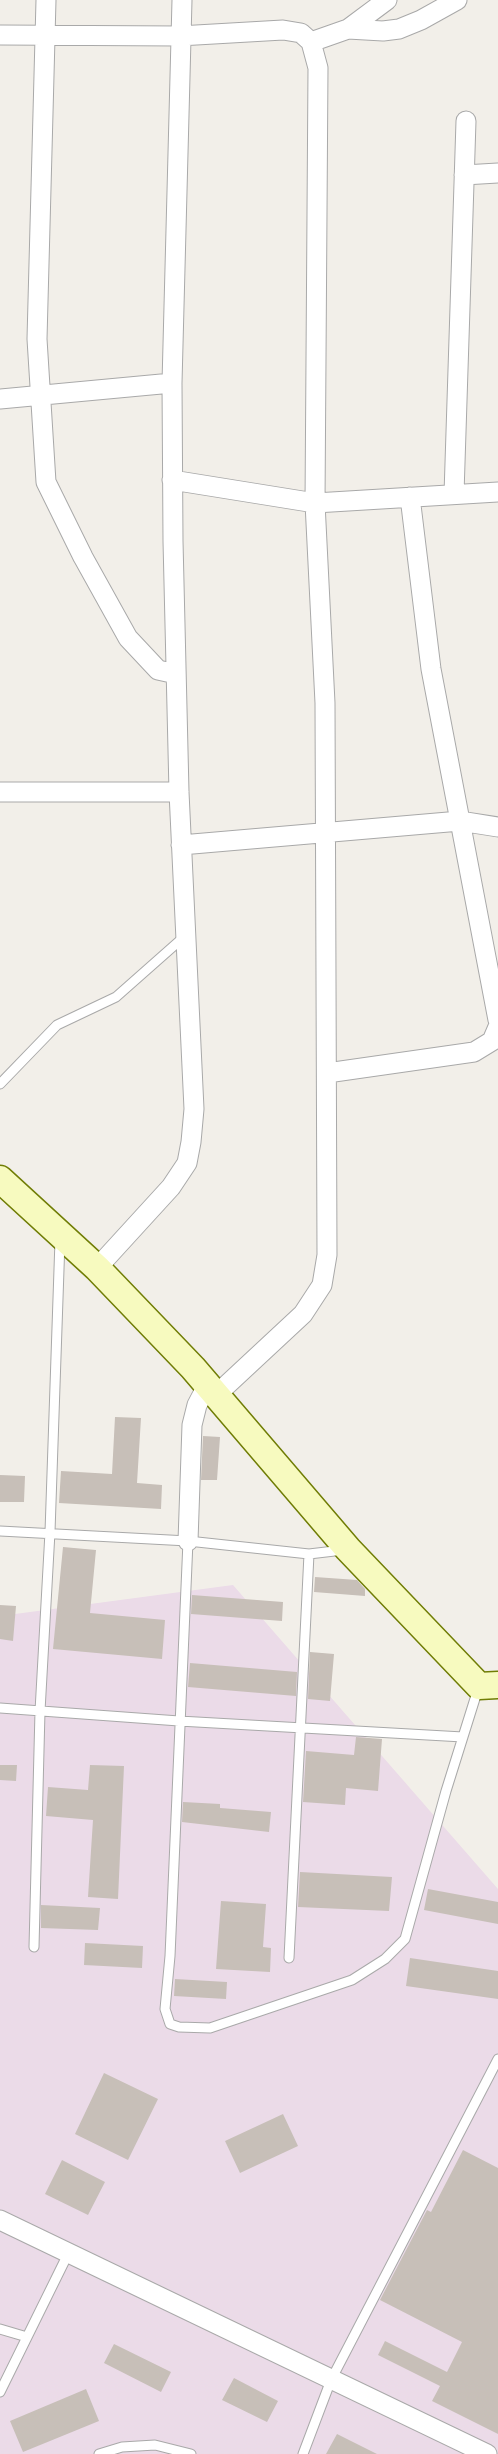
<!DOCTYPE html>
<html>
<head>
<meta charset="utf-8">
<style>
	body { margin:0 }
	canvas { display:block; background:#f2efe9 }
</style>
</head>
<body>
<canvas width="498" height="2454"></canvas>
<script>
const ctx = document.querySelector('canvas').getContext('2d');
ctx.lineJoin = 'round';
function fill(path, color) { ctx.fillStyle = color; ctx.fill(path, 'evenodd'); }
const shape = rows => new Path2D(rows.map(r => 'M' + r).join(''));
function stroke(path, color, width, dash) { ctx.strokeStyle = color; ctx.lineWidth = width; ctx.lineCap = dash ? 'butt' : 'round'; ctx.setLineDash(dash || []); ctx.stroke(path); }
const industrial = shape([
	[233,1585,498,1889,498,2454,0,2454,0,1616]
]);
const building = shape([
	[115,1417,141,1418,137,1483,162,1485,161,1509,59,1503,61,1471,112,1474],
	[203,1436,220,1437,217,1480,201,1480],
	[0,1475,25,1476,24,1502,0,1502],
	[63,1547,96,1550,90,1613,165,1620,162,1659,53,1649],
	[315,1577,357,1580,365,1589,365,1596,314,1592],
	[192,1595,283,1602,282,1621,191,1614],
	[0,1605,16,1606,13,1641,0,1639],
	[310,1652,334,1654,330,1701,308,1699],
	[190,1663,297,1672,296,1696,188,1687],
	[356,1737,382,1739,378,1791,346,1788,345,1805,303,1802,306,1751,354,1755],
	[0,1765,17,1765,16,1781,0,1780],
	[90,1765,124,1766,118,1899,88,1897,93,1820,46,1816,48,1787,88,1790],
	[183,1802,220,1804,220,1808,271,1812,269,1832,182,1822],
	[300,1872,392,1877,389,1911,298,1907],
	[428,1889,498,1902,498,1924,424,1910],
	[221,1901,266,1904,263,1947,271,1948,270,1972,216,1969],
	[41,1905,100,1908,98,1930,41,1928],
	[85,1943,143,1946,142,1968,84,1965],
	[410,1958,498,1971,498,1999,406,1986],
	[175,1979,227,1982,226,1999,174,1996],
	[104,2073,158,2099,128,2160,75,2134],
	[283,2114,298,2146,240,2173,225,2141],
	[463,2150,498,2168,498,2434,432,2401,440,2386,378,2355,385,2341,447,2372,462,2342,380,2300,427,2210,431,2212],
	[62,2160,105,2182,88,2215,45,2194],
	[114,2344,171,2372,161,2392,104,2363],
	[234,2378,278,2401,267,2422,222,2400],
	[86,2389,99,2421,23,2452,10,2421],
	[337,2434,377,2454,326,2454]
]);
const lane = shape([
	[0,1084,57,1025,116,997,185,936],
	[0,1531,188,1541,309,1554,343,1550],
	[188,1541,170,1956,165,2009,170,2024,179,2027,210,2028,352,1980,385,1959,405,1939,446,1791,478,1689],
	[0,1708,179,1721,463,1737],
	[34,1947,40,1711,50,1532,60,1240],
	[289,1958,309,1554],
	[0,2329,27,2337],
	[0,2392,68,2254],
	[99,2454,122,2447,155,2445,191,2454],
	[303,2454,331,2380,498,2059]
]);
const street = shape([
	[46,0,37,339,46,482,83,557,128,638,158,670,176,674],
	[348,29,383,31,399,29,421,20,457,0],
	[0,35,179,36,283,30,301,33,311,42,318,68,315,503,325,703,327,1255,322,1285,303,1314,216,1395],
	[311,42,348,29,387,0],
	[464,175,498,173],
	[0,399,172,383],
	[172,480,315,503,498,492],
	[454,494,466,121],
	[410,497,431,669,498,1020],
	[0,792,179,792],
	[181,845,460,821,498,827],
	[327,1073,474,1052,492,1041,498,1027],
	[97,1268,171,1187,187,1163,191,1142,194,1109,179,792,173,541,172,383,182,0],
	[188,1541,192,1425,197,1405,208,1384],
	[0,2220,487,2454]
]);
const secondary = shape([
	[0,1179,97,1268,193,1368,348,1549,479,1686,498,1685]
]);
fill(industrial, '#ebdbe8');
fill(building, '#c7bfb8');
stroke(lane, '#a9a9a9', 11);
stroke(street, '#a9a9a9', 21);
stroke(secondary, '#707d05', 29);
stroke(lane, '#fff', 9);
stroke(street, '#fff', 19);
stroke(secondary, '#f7fabf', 26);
</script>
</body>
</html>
